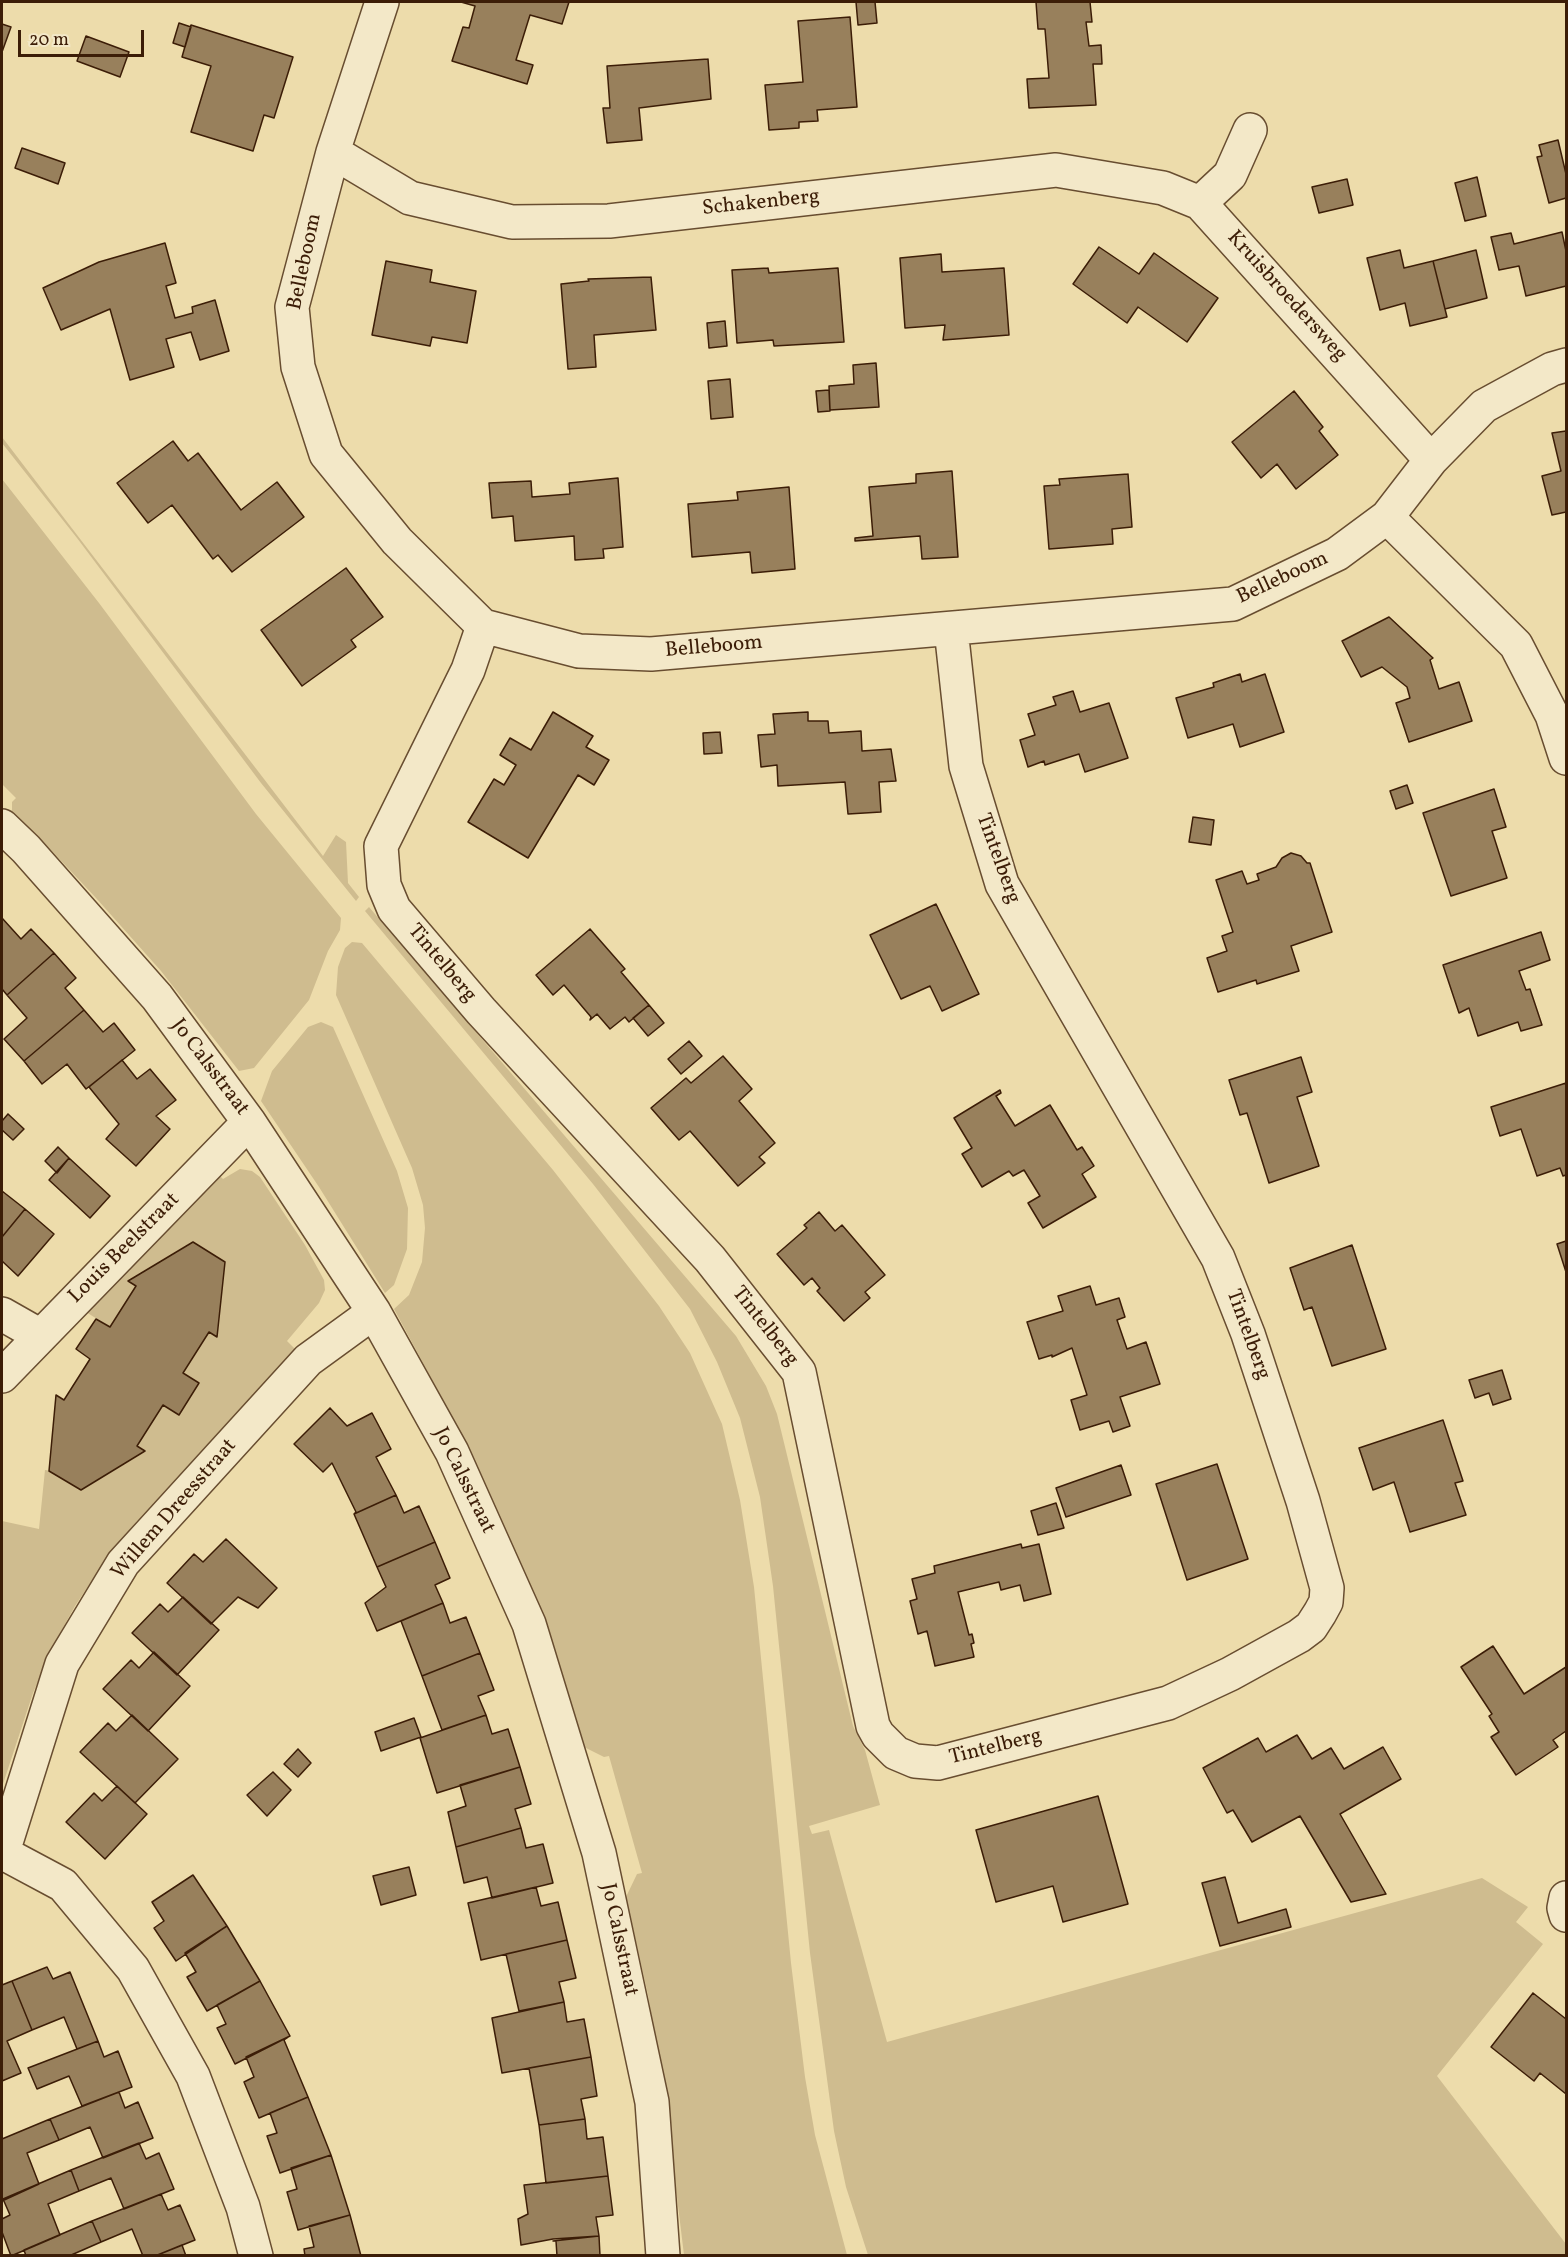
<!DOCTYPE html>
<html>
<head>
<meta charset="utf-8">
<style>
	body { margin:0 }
	#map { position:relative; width:1568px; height:2257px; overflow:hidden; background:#eddcab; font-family:Vollkorn,serif }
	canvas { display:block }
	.frame { position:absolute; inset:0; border:3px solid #3c1d07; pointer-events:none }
	.scale { position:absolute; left:18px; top:30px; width:126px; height:27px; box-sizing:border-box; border:3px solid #3c1d07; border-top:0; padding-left:8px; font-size:18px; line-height:21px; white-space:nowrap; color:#3c1d07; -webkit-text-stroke:4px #f3e8c8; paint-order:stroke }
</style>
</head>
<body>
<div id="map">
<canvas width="1568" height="2257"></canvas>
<div class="frame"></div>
<div class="scale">20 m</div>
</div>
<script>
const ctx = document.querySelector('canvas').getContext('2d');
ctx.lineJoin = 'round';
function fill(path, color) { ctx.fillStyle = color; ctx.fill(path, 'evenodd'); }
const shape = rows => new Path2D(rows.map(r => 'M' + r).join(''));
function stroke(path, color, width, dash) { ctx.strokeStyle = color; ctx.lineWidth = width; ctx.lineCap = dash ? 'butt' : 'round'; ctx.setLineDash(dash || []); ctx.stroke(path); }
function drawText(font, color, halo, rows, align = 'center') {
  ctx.font = font + ' Vollkorn,serif'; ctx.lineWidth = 5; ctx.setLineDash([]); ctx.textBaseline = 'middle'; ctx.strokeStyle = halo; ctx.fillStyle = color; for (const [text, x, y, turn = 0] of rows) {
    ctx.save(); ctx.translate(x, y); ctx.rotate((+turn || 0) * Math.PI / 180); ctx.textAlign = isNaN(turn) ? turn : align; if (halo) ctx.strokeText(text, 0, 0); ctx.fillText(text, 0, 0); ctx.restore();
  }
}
const green = shape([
	[2,437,323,856,336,835,346,842,348,883,359,897,356,901,261,783,77,538,2,443],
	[2,479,99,603,256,814,341,918,340,930,328,951,309,1000,254,1068,239,1071,161,971,96,898,35,833,20,830,12,822,12,802,16,798,2,784],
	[369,907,736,1336,766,1386,777,1414,853,1726,865,1750,880,1805,809,1826,812,1834,829,1830,887,2042,1482,1878,1528,1907,1516,1922,1543,1944,1437,2076,1566,2244,1566,2255,868,2255,846,2187,834,2131,810,1953,773,1586,760,1497,740,1418,717,1362,690,1309,593,1184,365,911],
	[352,942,362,943,553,1170,659,1306,690,1353,722,1424,740,1500,754,1587,791,1963,805,2077,815,2135,847,2255,684,2255,664,2090,648,1995,626,1897,637,1874,642,1873,609,1756,604,1757,582,1746,506,1534,444,1402,394,1309,409,1295,422,1262,425,1228,423,1205,412,1168,336,995,338,967,345,948],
	[321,1022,333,1027,397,1171,408,1208,407,1249,394,1285,385,1293,319,1187,261,1101,272,1071,308,1027],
	[240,1169,252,1171,260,1177,305,1245,324,1280,325,1290,319,1303,287,1341,295,1349,136,1522,104,1562,75,1606,54,1644,33,1693,2,1787,2,1521,39,1529,45,1470,52,1471,81,1490,145,1452,137,1446,163,1405,179,1415,199,1383,183,1373,209,1332,217,1336,225,1262,192,1242,129,1281,136,1286,110,1327,86,1312,215,1171,223,1179]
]);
const building = shape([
	[461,2,569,2,562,24,530,15,516,60,533,65,527,84,452,61,463,27,469,28,475,6,461,2],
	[856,2,875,2,877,23,858,25,856,2],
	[1036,2,1090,2,1092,22,1086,22,1089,46,1101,45,1102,64,1093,64,1096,105,1029,108,1027,79,1049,78,1045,29,1038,29,1036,2],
	[850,17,857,107,817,110,818,121,799,122,799,128,769,130,765,85,803,82,798,21,850,17],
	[179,23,191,27,185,47,173,43,179,23],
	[2,24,11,27,2,52,2,24],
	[191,25,293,57,274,118,264,115,253,151,191,132,211,66,182,57,191,25],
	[86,36,129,52,120,77,77,61,86,36],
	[708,59,711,99,639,108,642,140,607,143,603,108,610,108,607,66,708,59],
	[1558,140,1566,174,1566,198,1549,203,1537,157,1542,156,1539,145,1558,140],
	[22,148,65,163,58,184,15,168,22,148],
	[1477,177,1486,216,1465,221,1455,183,1477,177],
	[1347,179,1353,205,1319,213,1312,187,1347,179],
	[1562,232,1566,251,1566,286,1526,296,1519,266,1499,270,1491,237,1511,233,1514,244,1562,232],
	[165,243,176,283,166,286,175,318,193,313,192,307,215,300,229,351,200,360,191,332,166,339,174,367,130,380,110,309,61,330,43,288,99,262,165,243],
	[1099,247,1139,274,1154,253,1218,298,1187,342,1138,307,1127,323,1073,284,1099,247],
	[1400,250,1404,268,1433,261,1447,317,1410,326,1405,303,1380,310,1367,258,1400,250],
	[1476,250,1487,298,1445,309,1433,261,1476,250],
	[941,254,942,272,1004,268,1009,335,943,340,945,325,905,328,900,258,941,254],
	[386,261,432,270,430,282,476,291,467,343,432,337,430,346,372,335,386,261],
	[768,268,769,273,838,268,844,342,774,346,773,340,737,343,732,270,768,268],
	[651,277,656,330,594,335,596,367,568,369,561,284,589,281,588,279,651,277],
	[725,321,727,346,709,348,707,323,725,321],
	[876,363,879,407,830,410,829,386,854,384,853,365,876,363],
	[730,379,733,417,711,419,708,381,730,379],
	[829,390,830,411,818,412,816,391,829,390],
	[1294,391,1323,427,1319,431,1338,455,1296,489,1277,464,1261,478,1232,442,1294,391],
	[1566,431,1566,512,1552,515,1542,476,1561,471,1552,433,1566,431],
	[173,441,188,461,198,453,241,510,277,482,304,517,232,572,218,555,213,559,172,505,148,523,117,483,173,441],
	[952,471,958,557,922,559,920,536,855,541,855,538,873,536,869,487,916,483,916,474,952,471],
	[1128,474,1132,527,1112,529,1113,544,1049,549,1044,486,1060,485,1059,479,1128,474],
	[618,478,623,547,603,549,604,558,575,560,574,536,515,541,513,516,492,518,489,483,531,481,532,497,570,494,569,483,618,478],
	[789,487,795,569,752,573,750,552,692,557,688,504,738,500,737,492,789,487],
	[346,568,383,617,351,640,356,647,302,686,261,630,346,568],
	[1389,617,1433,658,1430,660,1439,689,1459,682,1472,721,1409,742,1396,703,1410,698,1407,687,1382,667,1361,677,1342,641,1389,617],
	[1240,674,1242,682,1265,674,1284,732,1240,747,1233,724,1188,738,1176,698,1214,687,1213,683,1240,674],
	[1073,691,1080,712,1109,703,1128,758,1085,772,1079,754,1045,765,1044,761,1028,767,1020,740,1035,735,1028,714,1056,705,1053,697,1073,691],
	[553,712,593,736,586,747,609,760,594,785,578,775,528,858,468,822,494,779,504,785,516,765,500,755,510,738,531,750,553,712],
	[808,712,808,721,828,721,829,733,861,731,862,751,891,749,896,781,879,782,881,812,848,814,845,782,778,786,777,765,761,767,758,735,775,734,773,714,808,712],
	[720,732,722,753,704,754,703,733,720,732],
	[1407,785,1413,803,1396,809,1390,791,1407,785],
	[1494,789,1506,827,1492,831,1507,878,1451,896,1423,813,1494,789],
	[1193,817,1214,820,1211,845,1189,842,1193,817],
	[1291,853,1301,856,1307,863,1310,863,1332,932,1291,946,1299,971,1257,984,1256,980,1218,992,1207,958,1227,951,1222,936,1233,932,1216,880,1242,871,1247,884,1259,880,1257,874,1276,867,1282,858,1291,853],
	[936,904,979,994,942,1011,930,986,901,999,870,935,936,904],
	[2,918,21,939,31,929,54,953,7,995,2,989,2,918],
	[590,929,625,969,621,972,649,1005,629,1022,625,1017,610,1029,597,1014,590,1020,591,1017,564,985,553,995,536,975,590,929],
	[1541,932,1550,960,1519,971,1526,990,1530,989,1542,1025,1521,1031,1518,1022,1478,1036,1469,1008,1459,1013,1443,965,1541,932],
	[54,953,76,978,65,988,84,1010,24,1061,4,1039,27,1018,7,995,54,953],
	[649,1005,664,1023,648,1036,633,1018,649,1005],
	[84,1010,103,1032,114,1023,135,1050,86,1089,67,1064,42,1084,24,1061,84,1010],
	[689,1041,702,1056,681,1074,668,1059,689,1041],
	[723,1056,752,1089,739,1101,775,1143,759,1157,765,1163,738,1186,690,1131,679,1140,651,1108,686,1078,691,1083,723,1056],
	[1301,1057,1312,1092,1297,1097,1319,1166,1269,1183,1247,1113,1240,1115,1229,1080,1301,1057],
	[122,1060,137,1079,150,1069,176,1100,156,1116,170,1129,136,1166,106,1139,119,1124,89,1087,122,1060],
	[1566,1083,1566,1175,1563,1176,1560,1168,1537,1176,1521,1129,1500,1136,1491,1107,1566,1083],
	[1000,1090,1001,1093,996,1096,1015,1126,1050,1105,1077,1150,1082,1147,1094,1166,1082,1174,1096,1197,1043,1228,1028,1203,1040,1196,1024,1170,1013,1176,1009,1171,982,1187,962,1154,972,1148,954,1118,1000,1090],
	[8,1114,24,1129,13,1140,2,1130,2,1121,8,1114],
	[58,1147,69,1158,57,1173,45,1161,58,1147],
	[69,1158,110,1196,90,1218,49,1180,69,1158],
	[2,1191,25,1209,2,1237,2,1191],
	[25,1209,54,1234,18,1276,2,1261,2,1237,25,1209],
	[819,1212,835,1231,842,1225,885,1275,865,1292,870,1298,844,1321,817,1291,820,1288,812,1278,804,1285,777,1254,807,1228,804,1225,819,1212],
	[1566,1241,1566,1272,1557,1244,1566,1241],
	[193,1242,225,1262,217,1337,209,1332,183,1373,199,1383,179,1415,163,1405,137,1446,145,1451,81,1490,49,1471,56,1395,64,1400,90,1359,76,1349,96,1319,110,1327,136,1286,128,1281,193,1242],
	[1352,1245,1386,1349,1332,1366,1312,1307,1304,1310,1290,1268,1352,1245],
	[1090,1286,1096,1305,1119,1298,1125,1317,1117,1320,1127,1349,1146,1342,1160,1384,1120,1397,1130,1426,1113,1432,1109,1421,1080,1430,1071,1400,1087,1395,1072,1348,1052,1357,1052,1355,1039,1359,1027,1322,1063,1311,1058,1296,1090,1286],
	[1502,1370,1511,1399,1493,1405,1489,1393,1475,1398,1469,1380,1502,1370],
	[330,1408,347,1426,372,1413,391,1449,376,1457,396,1495,354,1514,356,1512,332,1463,323,1472,294,1444,330,1408],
	[1443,1420,1463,1481,1455,1483,1466,1515,1410,1532,1394,1482,1373,1490,1359,1448,1443,1420],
	[1217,1464,1248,1559,1187,1580,1156,1484,1217,1464],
	[1121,1465,1131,1495,1066,1517,1056,1488,1121,1465],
	[396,1495,404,1513,419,1506,435,1542,377,1567,354,1514,396,1495],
	[1056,1503,1064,1528,1038,1535,1031,1511,1056,1503],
	[226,1539,277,1588,258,1608,238,1597,211,1624,167,1583,194,1554,203,1562,226,1539],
	[435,1542,450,1578,435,1585,443,1603,377,1631,365,1603,386,1587,377,1567,435,1542],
	[1021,1544,1022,1548,1039,1544,1051,1594,1024,1601,1020,1585,1001,1590,999,1582,958,1592,969,1635,972,1634,974,1643,971,1644,974,1657,935,1666,927,1631,918,1634,910,1601,917,1599,912,1579,935,1573,934,1566,1021,1544],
	[183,1597,219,1630,177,1675,132,1633,160,1604,168,1612,183,1597],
	[443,1603,450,1623,466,1617,480,1653,422,1676,401,1621,443,1603],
	[1493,1646,1524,1694,1566,1667,1566,1731,1553,1740,1558,1747,1516,1775,1491,1737,1499,1732,1489,1716,1492,1714,1461,1667,1493,1646],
	[154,1652,190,1686,148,1731,103,1689,131,1660,139,1668,154,1652],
	[480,1653,494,1690,478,1696,486,1715,442,1730,422,1676,480,1653],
	[132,1715,178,1759,135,1803,80,1752,108,1723,116,1731,132,1715],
	[486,1715,492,1734,508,1729,520,1767,437,1793,420,1738,486,1715],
	[414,1718,421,1737,381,1751,375,1732,414,1718],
	[1297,1735,1312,1759,1331,1748,1344,1769,1383,1747,1401,1779,1340,1814,1386,1894,1351,1902,1300,1816,1252,1842,1233,1810,1227,1813,1203,1768,1258,1738,1266,1752,1297,1735],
	[298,1749,311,1763,298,1777,284,1764,298,1749],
	[520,1767,531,1804,515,1809,521,1828,456,1847,448,1812,466,1806,460,1785,520,1767],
	[273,1772,291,1790,267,1816,247,1795,273,1772],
	[117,1786,147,1814,105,1859,66,1822,94,1793,102,1801,117,1786],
	[1098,1796,1128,1904,1063,1922,1053,1886,996,1902,976,1830,1098,1796],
	[521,1828,526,1848,543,1844,553,1883,492,1898,487,1877,464,1883,456,1847,521,1828],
	[409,1867,416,1895,381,1905,373,1876,409,1867],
	[193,1875,227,1926,176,1961,154,1928,164,1921,152,1902,193,1875],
	[1225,1877,1238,1923,1286,1909,1291,1927,1220,1946,1202,1883,1225,1877],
	[536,1887,541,1906,558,1902,567,1940,481,1960,468,1903,536,1887],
	[227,1926,260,1981,207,2011,187,1977,196,1972,185,1953,227,1926],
	[567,1940,576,1978,559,1982,564,2002,519,2011,506,1954,567,1940],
	[47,1967,53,1979,70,1972,98,2041,77,2049,64,2017,32,2030,12,1981,47,1967],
	[12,1981,32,2030,7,2041,21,2073,2,2081,2,1985,12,1981],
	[260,1981,290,2036,235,2064,217,2028,226,2024,217,2005,260,1981],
	[1533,1993,1566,2019,1566,2094,1540,2073,1534,2081,1491,2047,1533,1993],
	[564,2002,567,2022,584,2019,591,2057,502,2073,492,2018,564,2002],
	[290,2036,284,2040,308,2097,259,2118,244,2082,254,2077,246,2057,290,2036],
	[98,2041,104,2057,118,2051,132,2087,82,2106,69,2076,37,2089,28,2068,98,2041],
	[591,2057,597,2096,581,2099,585,2119,539,2125,529,2068,591,2057],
	[119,2092,125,2108,138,2102,153,2138,103,2158,90,2127,59,2140,50,2119,119,2092],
	[308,2097,331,2155,280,2173,267,2136,277,2133,270,2113,308,2097],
	[50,2119,59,2140,27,2153,39,2184,2,2201,2,2139,50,2119],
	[585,2119,587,2139,603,2137,608,2176,546,2183,539,2125,585,2119],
	[139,2143,146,2159,159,2153,174,2189,124,2209,111,2178,79,2191,71,2170,139,2143],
	[331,2155,350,2215,298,2230,287,2192,297,2189,291,2168,331,2155],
	[71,2170,79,2191,48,2204,60,2235,11,2256,2,2232,2,2219,10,2215,3,2199,71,2170],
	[608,2176,613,2215,596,2217,599,2236,553,2239,521,2245,518,2219,528,2214,524,2185,608,2176],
	[161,2194,168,2210,180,2205,195,2240,155,2256,143,2256,132,2229,101,2242,92,2221,161,2194],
	[350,2215,361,2256,305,2256,304,2249,314,2247,309,2226,350,2215],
	[92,2221,101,2242,69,2256,26,2256,24,2250,92,2221],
	[599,2236,600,2256,557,2256,556,2241,553,2241,599,2236],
	[182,2245,186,2256,155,2256,182,2245]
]);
const minor = shape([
	[382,2,333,152,292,307,298,367,326,454,397,541,483,626,579,651,651,654,1233,604,1337,554,1387,517,1431,460,1484,406,1552,369,1566,365],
	[1250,130,1230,175,1200,203,1431,460],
	[333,152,410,198,512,222,609,221,1056,170,1163,188,1200,203],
	[1387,517,1516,645,1552,715,1566,758],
	[483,626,468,670,381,846,384,885,394,909,481,1011,710,1259,799,1372,873,1726,878,1735,896,1753,915,1761,938,1763,1168,1703,1230,1674,1299,1636,1311,1627,1320,1613,1326,1602,1327,1588,1303,1501,1248,1334,1218,1258,1002,884,966,766,951,629],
	[2,826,26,849,157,997,249,1122,374,1312,452,1452,529,1624,599,1853,652,2102,663,2256],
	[2,1314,39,1335],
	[2,1376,249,1122],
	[3,1853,63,1885,133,1969,193,2076,243,2207,256,2256],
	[2,1855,62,1664,123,1563,308,1360,374,1312],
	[1566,1898,1564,1908,1566,1915]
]);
const streetNames = [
	["Schakenberg",761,204,-6],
	["Belleboom",306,262,-78],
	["Kruisbroedersweg",1286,297,48],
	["Belleboom",1283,579,-25],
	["Belleboom",714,648,-5],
	["Tintelberg",997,859,70],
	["Tintelberg",441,964,50],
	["Jo Calsstraat",209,1068,53],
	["Louis Beelstraat",125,1249,-45],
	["Tintelberg",764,1327,52],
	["Tintelberg",1247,1335,70],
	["Jo Calsstraat",463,1481,64],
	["Willem Dreesstraat",175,1510,-49],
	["Tintelberg",996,1748,-14],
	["Jo Calsstraat",618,1940,78]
];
fill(green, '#cfbc8f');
fill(building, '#98805c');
stroke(building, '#3c1d07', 1.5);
stroke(minor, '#684d30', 36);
stroke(minor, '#f3e8c8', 33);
drawText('21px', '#3c1d07', '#f3e8c8', streetNames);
</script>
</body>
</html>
